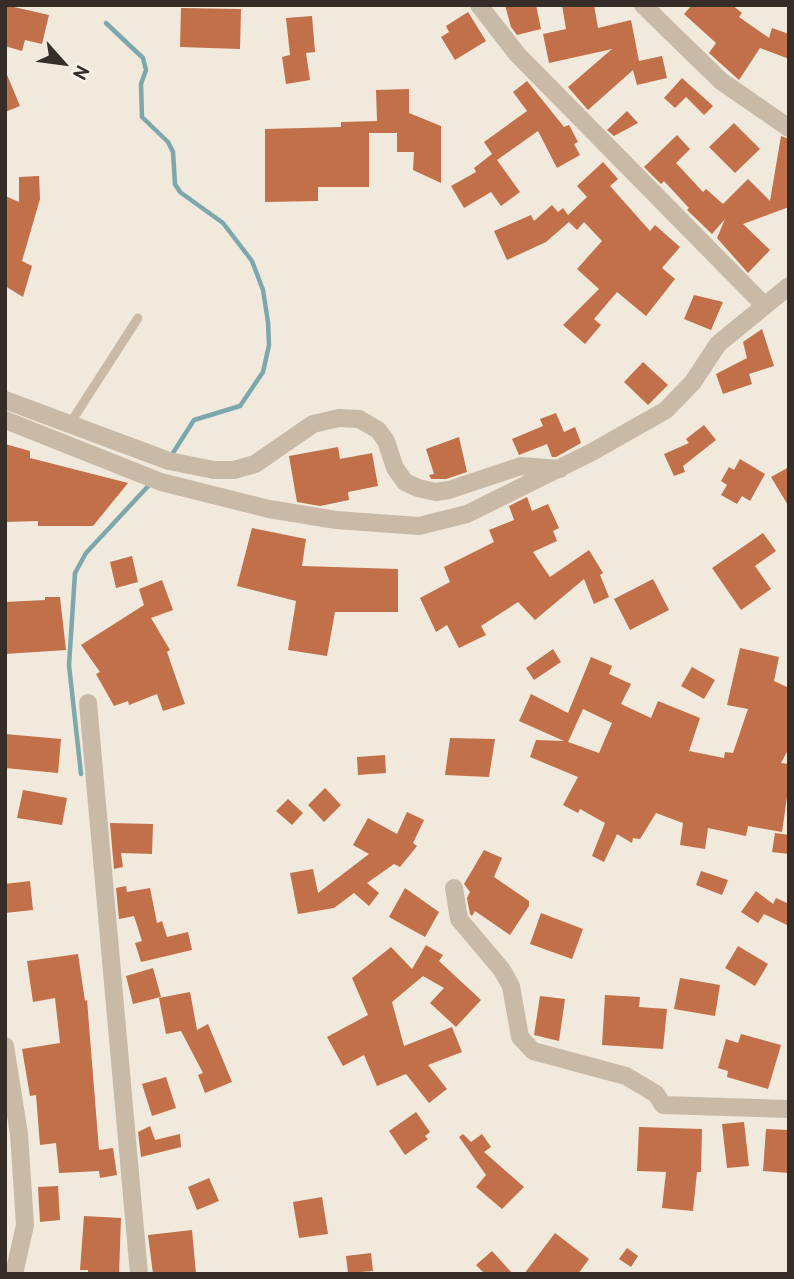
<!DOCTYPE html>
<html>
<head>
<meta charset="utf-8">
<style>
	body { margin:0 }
	#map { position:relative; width:794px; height:1279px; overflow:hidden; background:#f1e9dc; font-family:"PT Sans",sans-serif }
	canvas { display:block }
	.frame { position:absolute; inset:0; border:7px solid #362d28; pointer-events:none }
	.north { position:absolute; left:28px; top:28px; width:70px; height:70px; -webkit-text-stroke:5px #f9f2e8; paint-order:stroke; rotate:118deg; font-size:19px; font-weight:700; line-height:28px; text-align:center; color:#362d28 }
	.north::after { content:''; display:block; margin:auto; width:24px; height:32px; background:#362d28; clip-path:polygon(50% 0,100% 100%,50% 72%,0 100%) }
</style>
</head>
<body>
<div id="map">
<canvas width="794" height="1279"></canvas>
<div class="frame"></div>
<div class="north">N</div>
</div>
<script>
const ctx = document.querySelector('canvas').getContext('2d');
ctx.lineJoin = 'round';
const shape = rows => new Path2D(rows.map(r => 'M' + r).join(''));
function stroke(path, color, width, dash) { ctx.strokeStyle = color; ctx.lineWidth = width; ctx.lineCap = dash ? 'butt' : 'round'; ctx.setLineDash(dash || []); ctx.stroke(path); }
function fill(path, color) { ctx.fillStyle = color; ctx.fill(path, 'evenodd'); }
const stream = shape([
	[106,23,143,58,146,70,141,84,142,117,168,142,173,152,175,184,180,192,223,223,252,261,263,290,268,322,269,345,263,372,240,406,194,420,171,456],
	[81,774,69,665,75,573,86,553,151,483]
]);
const building = shape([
	[5,5,49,15,42,44,25,40,22,51,5,46],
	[505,5,536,5,541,29,517,35,511,27],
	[562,5,594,5,598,28,631,20,639,61,662,56,667,78,637,85,633,70,588,110,568,87,612,49,549,63,543,34,566,29],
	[692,5,732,5,742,13,739,17,769,38,772,28,789,34,789,59,760,48,739,80,709,53,716,43,684,14],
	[181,8,241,9,240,49,180,47],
	[468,12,486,41,455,60,441,37,449,32,446,26],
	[312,16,315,52,306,53,310,80,286,84,282,57,290,55,286,18],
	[5,70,20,106,5,112],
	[682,78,713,106,704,115,686,97,675,108,664,98],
	[527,81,564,127,569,125,578,142,574,144,580,155,557,168,538,131,497,160,520,192,501,206,491,192,464,208,451,186,476,172,474,168,492,154,484,142,527,111,513,92],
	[409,89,409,113,441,126,441,183,413,170,414,152,397,152,397,133,369,133,369,187,318,187,318,201,265,202,265,129,341,127,341,122,377,121,376,90],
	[627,111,638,123,614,136,607,130],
	[734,123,760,149,735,173,709,147],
	[677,135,690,149,676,163,703,192,706,189,723,204,748,179,770,201,781,136,789,139,789,207,743,224,770,250,748,273,717,238,725,219,712,234,687,210,689,208,664,181,661,184,644,167],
	[603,162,618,179,610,186,650,231,655,225,680,247,662,268,675,279,646,316,617,292,594,319,601,325,585,344,563,325,599,289,577,269,602,241,584,222,577,230,569,222,546,242,507,260,494,231,531,215,534,221,552,205,558,212,563,208,568,215,587,197,577,186],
	[39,176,40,199,22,261,32,266,23,297,5,286,5,196,19,202,19,177],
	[694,295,723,302,711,330,684,319],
	[762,329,774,366,749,374,752,384,723,394,716,374,747,358,743,342],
	[643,362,668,385,648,405,624,382],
	[556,413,564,432,575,427,581,443,556,457,552,457,547,444,519,455,512,439,543,426,540,419],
	[704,425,716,440,683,466,685,472,674,476,664,454,689,443,686,439],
	[459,437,467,472,446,479,431,479,429,475,434,474,426,449],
	[5,444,30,451,30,458,128,483,93,526,38,526,38,521,5,522],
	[338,447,340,459,372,453,378,486,348,492,349,500,320,506,297,502,289,456],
	[740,459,765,474,750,501,742,496,737,504,721,495,727,485,721,481,729,467,734,470],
	[789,467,789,507,771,477],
	[527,497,532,511,548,504,559,528,553,531,557,541,533,552,550,577,589,550,603,573,600,575,609,597,594,604,584,579,535,620,518,602,481,626,486,635,459,648,447,625,436,632,420,598,450,582,444,567,494,542,489,530,514,520,509,506],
	[252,528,306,539,302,566,398,569,398,612,335,612,327,656,288,650,296,601,237,586],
	[763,533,776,551,755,566,771,589,741,610,712,568],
	[132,556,138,582,116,588,110,562],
	[653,579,669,610,630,630,614,599],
	[162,580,173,610,151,618,170,650,167,652,185,704,163,711,157,694,129,705,128,701,114,706,96,674,100,672,81,645,144,605,139,589],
	[45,597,60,597,66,650,5,654,5,602,45,600],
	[740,648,779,657,774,681,789,688,789,748,781,763,789,764,789,783,782,832,748,826,746,836,708,828,705,849,680,845,683,823,656,813,640,839,633,838,632,843,617,834,604,862,592,856,605,823,580,809,578,813,563,805,578,777,530,757,536,740,564,741,519,721,531,694,568,713,591,657,612,666,609,674,631,684,621,704,651,718,658,701,700,718,689,751,724,758,725,752,733,753,748,709,727,705],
	[583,709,612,723,599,753,568,742],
	[553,649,561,662,534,680,526,668],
	[692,667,715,680,704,699,681,686],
	[5,734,61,739,58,773,5,768],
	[450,738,495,739,489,777,445,775],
	[385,755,386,773,358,775,357,757],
	[325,788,341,805,324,822,308,805],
	[23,790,67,798,62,825,17,818],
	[288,799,303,813,292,825,276,811],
	[407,812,424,820,413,843,417,846,400,867,394,864,367,883,379,893,369,906,354,893,334,908,298,914,290,873,313,869,318,893,369,854,353,845,368,818,397,834],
	[110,823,153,824,152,854,121,853,123,867,114,869],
	[775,833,789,835,789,854,772,852],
	[484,850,502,858,494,877,529,901,529,906,510,935,475,911,472,916,470,914,467,898,470,892,464,884],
	[701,871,728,880,722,895,696,885],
	[30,881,33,910,5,913,5,884],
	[126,886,127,892,150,888,157,923,162,921,167,937,188,932,192,950,141,962,135,943,142,941,134,916,119,919,116,888],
	[405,888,439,912,425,937,389,917],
	[756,891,773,904,776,898,789,904,789,926,764,914,758,923,741,912],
	[541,913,583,929,572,959,530,944],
	[426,945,443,955,439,961,481,1000,456,1027,430,1003,444,988,423,976,392,1002,404,1046,452,1027,462,1052,428,1065,447,1089,429,1103,406,1074,377,1086,364,1055,343,1066,327,1037,368,1015,352,978,391,947,412,969],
	[738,946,768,964,755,986,725,968],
	[78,954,85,1001,87,1000,99,1150,113,1148,117,1175,100,1178,99,1171,59,1173,56,1143,40,1145,36,1095,30,1096,22,1049,60,1043,55,998,33,1002,27,961],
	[153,968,161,997,133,1004,126,976],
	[680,978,720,985,715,1016,674,1009],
	[190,992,197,1030,208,1024,232,1082,205,1093,198,1075,203,1073,181,1031,166,1034,159,998],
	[605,995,640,997,639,1007,667,1009,663,1049,602,1045],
	[540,996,565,999,559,1041,534,1035],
	[741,1034,781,1045,768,1089,727,1077,728,1071,718,1068,726,1039,738,1043],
	[166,1077,176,1108,152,1116,142,1084],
	[416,1112,430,1132,425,1136,428,1139,405,1155,389,1131],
	[744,1122,749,1166,727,1168,722,1124],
	[150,1126,155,1140,180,1134,181,1147,141,1157,138,1132],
	[639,1127,702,1129,701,1172,697,1172,693,1211,662,1208,666,1172,637,1171],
	[766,1129,789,1130,789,1173,763,1171],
	[463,1134,471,1142,482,1134,491,1147,484,1152,524,1187,502,1209,476,1187,486,1175,459,1137],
	[209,1178,219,1201,197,1210,188,1187],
	[58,1186,60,1220,40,1222,38,1187],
	[322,1197,328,1234,299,1238,293,1202],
	[84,1216,121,1218,119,1274,88,1274,88,1270,80,1270],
	[192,1230,196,1274,153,1274,148,1235],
	[555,1233,589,1259,578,1274,524,1274],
	[627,1248,638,1256,631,1267,619,1259],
	[492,1251,513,1274,485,1274,476,1265],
	[371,1253,373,1271,348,1273,346,1256]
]);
const service = shape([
	[71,422,138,318]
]);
const minor = shape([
	[479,5,517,54,764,305],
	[643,5,721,81,789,128],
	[5,400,169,461,214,470,234,470,255,464,313,424,339,418,359,419,378,430,386,441,395,468,405,482,418,488,436,492,449,490,521,466,560,469],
	[5,420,161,482,269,509,336,520,419,526,467,514,592,452,666,410,693,382,718,344,789,286],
	[88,703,139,1274],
	[454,888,459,919,502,970,511,986,520,1037,533,1051,626,1076,656,1094,663,1105,789,1109],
	[5,1046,19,1134,25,1225,14,1274]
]);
stroke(stream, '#7ca7ad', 4.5);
fill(building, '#c17049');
stroke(service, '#c9baa8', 9);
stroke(minor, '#c9baa8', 18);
</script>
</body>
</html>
